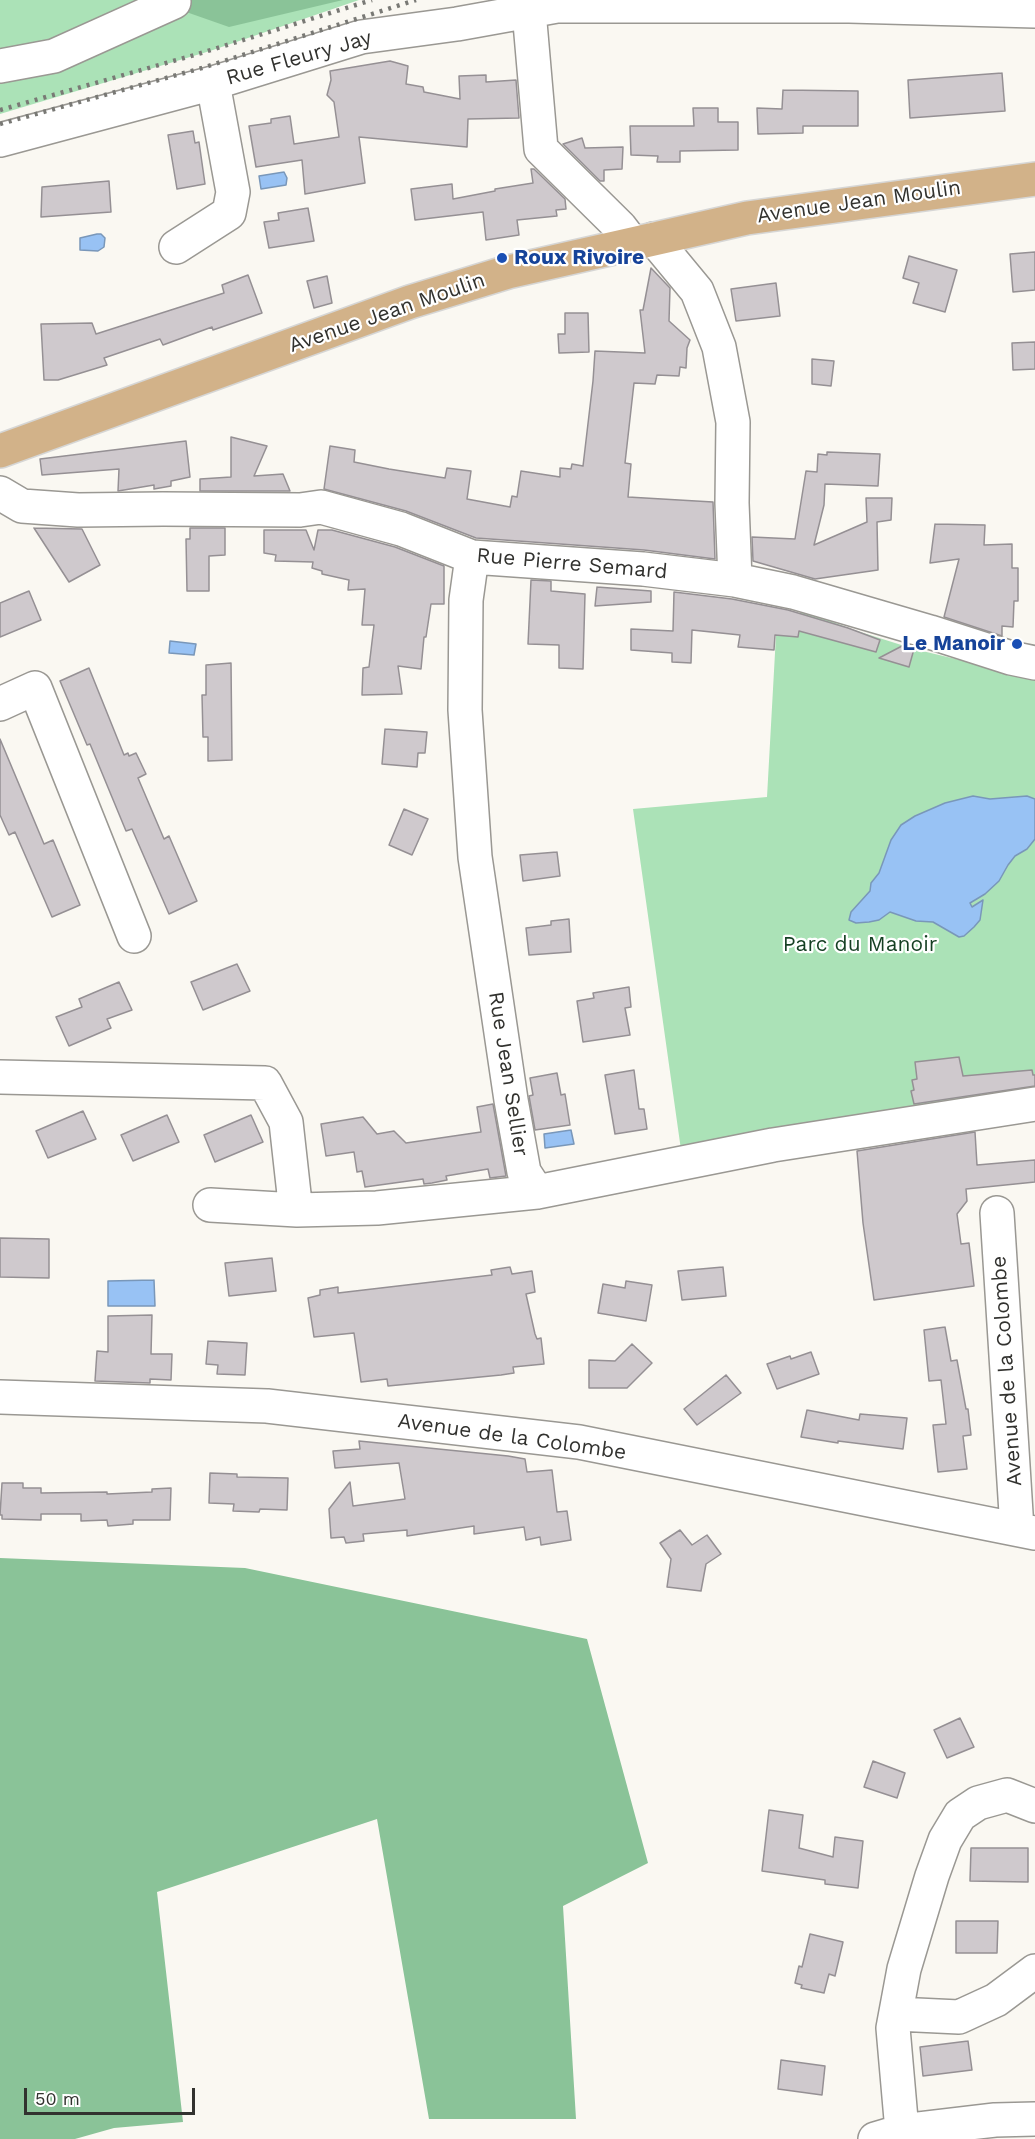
<!DOCTYPE html>
<html>
<head>
<meta charset="utf-8">
<style>
	body { margin:0 }
	#map { position:relative; width:1035px; height:2139px; overflow:hidden; background:#faf8f2; font-family:"Work Sans",sans-serif }
	canvas { display:block }
	.scale { position:absolute; left:24px; top:2088px; width:171px; height:27px; box-sizing:border-box; border:3px solid #32322f; border-top:0; padding-left:8px; font-size:18px; line-height:21px; white-space:nowrap; color:#32322f; -webkit-text-stroke:4px #fff; paint-order:stroke }
</style>
</head>
<body>
<div id="map">
<canvas width="1035" height="2139"></canvas>
<div class="scale">50 m</div>
</div>
<script>
const ctx = document.querySelector('canvas').getContext('2d');
ctx.lineJoin = 'round';
function fill(path, color) { ctx.fillStyle = color; ctx.fill(path, 'evenodd'); }
const shape = rows => new Path2D(rows.map(r => 'M' + r).join(''));
function stroke(path, color, width, dash) { ctx.strokeStyle = color; ctx.lineWidth = width; ctx.lineCap = dash ? 'butt' : 'round'; ctx.setLineDash(dash || []); ctx.stroke(path); }
function drawText(font, color, halo, rows, align = 'center') {
  ctx.font = font + ' "Work Sans",sans-serif'; ctx.lineWidth = 4.5; ctx.setLineDash([]); ctx.textBaseline = 'middle'; ctx.strokeStyle = halo; ctx.fillStyle = color; for (const [text, x, y, turn = 0] of rows) {
    ctx.save(); ctx.translate(x, y); ctx.rotate((+turn || 0) * Math.PI / 180); ctx.textAlign = isNaN(turn) ? turn : align; if (halo) ctx.strokeText(text, 0, 0); ctx.fillText(text, 0, 0); ctx.restore();
  }
}
const green = shape([
	[0,0,359,0,210,51,0,114],
	[801,610,854,630,914,649,1035,678,1035,1096,681,1150,633,809,767,797,776,635,798,637]
]);
const forest = shape([
	[152,0,343,0,229,27],
	[0,1558,245,1568,587,1639,648,1863,563,1906,576,2119,429,2119,377,1819,157,1892,183,2122,114,2128,75,2139,0,2139]
]);
const water = shape([
	[284,172,287,178,286,185,261,189,259,176,284,172],
	[97,234,101,234,105,238,104,247,98,251,80,250,80,238,97,234],
	[170,641,196,644,194,655,169,653,170,641],
	[973,796,990,799,1027,796,1035,799,1035,839,1027,849,1015,856,1008,865,999,881,985,894,970,903,972,907,983,900,980,920,974,927,964,936,959,937,933,922,916,921,890,912,879,920,869,922,856,923,849,920,851,912,870,891,871,883,879,873,891,840,901,825,915,816,945,803,973,796],
	[571,1130,574,1144,545,1148,544,1134,571,1130],
	[154,1280,155,1306,108,1306,108,1281,154,1280]
]);
const building = shape([
	[390,61,408,66,406,84,423,87,424,92,460,99,459,76,486,75,486,82,516,80,519,118,468,119,467,147,359,137,365,183,305,194,302,160,256,167,249,126,271,123,271,119,290,116,294,144,339,137,334,102,327,95,331,80,330,71,390,61],
	[1002,73,1005,111,910,118,908,80,1002,73],
	[783,90,858,91,858,126,803,126,803,133,758,134,757,108,782,109,783,90],
	[693,108,718,108,718,122,738,122,738,150,680,151,680,162,657,162,658,156,631,155,630,126,694,126,693,108],
	[193,131,195,143,199,142,205,184,177,189,168,135,193,131],
	[582,138,585,148,623,147,622,169,604,170,604,181,600,181,563,144,582,138],
	[531,169,534,169,565,199,566,209,556,210,557,216,517,220,519,235,486,240,483,212,415,220,411,189,452,184,453,199,495,191,495,189,533,183,531,169],
	[109,181,111,212,41,217,42,187,109,181],
	[308,208,314,241,269,248,264,222,279,220,278,213,308,208],
	[1035,252,1035,290,1013,292,1010,254,1035,252],
	[909,256,957,270,945,312,913,303,919,283,903,278,909,256],
	[651,268,670,288,669,321,690,340,687,348,686,368,680,367,679,376,657,375,655,384,634,383,625,463,631,464,628,497,713,502,715,559,644,550,476,538,406,511,324,489,330,446,355,450,354,462,389,469,445,478,447,468,471,471,467,499,510,507,512,496,517,497,521,471,560,477,560,468,571,469,572,464,583,466,593,381,595,351,645,353,640,310,643,310,651,268],
	[248,275,262,313,213,330,212,327,163,345,160,339,104,358,107,365,58,380,44,380,41,324,92,323,96,334,224,293,222,285,248,275],
	[327,276,332,303,314,308,307,281,327,276],
	[776,283,780,316,736,321,731,289,776,283],
	[565,313,588,313,589,352,559,353,558,334,565,334,565,313],
	[1035,342,1035,369,1013,370,1012,343,1035,342],
	[812,359,834,361,831,386,812,384,812,359],
	[231,437,267,446,254,476,283,474,290,491,200,491,200,479,231,477,231,437],
	[186,441,190,477,171,481,171,486,154,489,154,485,118,491,119,469,42,475,40,459,186,441],
	[827,452,880,454,878,486,825,484,824,505,814,545,867,522,866,498,892,498,891,520,877,522,878,570,815,579,753,561,752,537,795,539,806,471,817,472,818,454,827,455,827,452],
	[935,524,985,525,984,545,1012,544,1012,568,1018,568,1018,601,1014,601,1013,627,1002,626,1002,636,944,617,959,559,930,563,935,524],
	[34,528,82,529,100,565,69,582,34,528],
	[190,528,225,528,225,555,209,556,209,591,187,591,186,539,190,539,190,528],
	[264,530,306,530,314,550,318,530,332,530,395,547,444,566,444,604,431,604,426,637,424,637,421,669,398,666,402,694,362,695,363,668,369,667,374,625,362,625,365,589,348,590,349,580,322,574,322,571,312,568,313,562,275,561,276,555,264,553,264,530],
	[531,580,551,581,551,591,585,594,583,669,559,668,559,645,528,644,531,580],
	[597,587,651,591,651,602,595,606,597,587],
	[29,591,41,620,0,637,0,603,29,591],
	[674,592,732,599,788,610,848,628,880,640,876,652,799,631,798,637,775,635,774,650,738,647,740,635,692,630,691,663,672,662,672,653,631,650,631,629,673,631,674,592],
	[902,646,914,649,909,667,879,658,902,646],
	[231,663,232,760,208,761,208,737,203,737,202,695,206,695,206,665,231,663],
	[89,668,124,755,128,753,129,756,136,753,146,774,138,778,164,839,169,836,197,901,169,914,132,829,126,831,90,744,87,745,60,681,89,668],
	[385,729,427,732,425,753,418,753,417,767,382,764,385,729],
	[0,739,44,844,53,840,80,905,52,917,15,832,9,835,0,815,0,739],
	[404,809,428,819,412,855,389,845,404,809],
	[557,852,560,876,523,881,520,855,557,852],
	[569,919,571,952,529,955,526,928,551,925,551,921,569,919],
	[237,964,250,991,203,1010,191,982,237,964],
	[119,982,132,1010,107,1019,111,1028,69,1046,56,1017,82,1007,79,999,119,982],
	[629,987,631,1007,625,1008,630,1035,583,1042,577,1001,594,998,593,993,629,987],
	[959,1057,963,1076,1032,1070,1033,1075,1035,1075,1035,1086,914,1104,911,1091,914,1090,912,1080,917,1079,915,1062,959,1057],
	[634,1070,639,1109,644,1109,647,1129,615,1134,605,1075,634,1070],
	[557,1073,561,1095,565,1094,570,1125,535,1130,529,1096,533,1095,530,1078,557,1073],
	[493,1104,506,1176,490,1178,488,1169,446,1176,447,1180,432,1183,424,1184,423,1179,365,1187,362,1171,357,1172,354,1152,326,1156,321,1124,363,1117,377,1134,394,1131,406,1143,481,1132,477,1107,493,1104],
	[83,1111,96,1139,48,1158,36,1131,83,1111],
	[167,1115,179,1142,133,1161,121,1135,167,1115],
	[251,1115,263,1142,215,1162,204,1135,251,1115],
	[975,1132,977,1165,1035,1160,1035,1182,966,1189,967,1201,957,1214,961,1244,969,1243,974,1286,874,1300,863,1223,857,1151,975,1132],
	[0,1238,49,1239,49,1278,0,1277,0,1238],
	[272,1258,276,1291,229,1296,225,1263,272,1258],
	[510,1267,512,1274,532,1271,535,1292,526,1294,535,1334,537,1339,541,1338,544,1364,513,1367,514,1373,501,1375,388,1386,387,1379,361,1382,354,1333,314,1337,308,1298,320,1295,320,1290,338,1287,338,1293,492,1275,491,1270,510,1267],
	[723,1267,726,1296,682,1300,678,1271,723,1267],
	[626,1281,652,1285,646,1321,598,1313,603,1284,625,1288,626,1281],
	[152,1315,151,1354,172,1354,171,1380,150,1379,150,1383,95,1381,97,1351,108,1352,108,1316,152,1315],
	[945,1327,951,1361,957,1360,966,1409,968,1409,971,1435,963,1436,967,1469,938,1472,933,1425,946,1424,941,1380,929,1381,924,1330,945,1327],
	[208,1341,247,1343,245,1375,217,1374,218,1365,206,1364,208,1341],
	[632,1344,652,1363,627,1388,589,1388,589,1360,615,1361,632,1344],
	[811,1352,819,1374,777,1389,767,1364,790,1356,791,1359,811,1352],
	[726,1375,741,1393,697,1425,684,1409,726,1375],
	[807,1410,859,1420,860,1414,907,1418,903,1449,838,1441,838,1443,801,1437,807,1410],
	[359,1441,508,1456,525,1459,527,1472,552,1470,557,1512,567,1511,571,1540,541,1545,540,1537,526,1540,524,1527,474,1534,474,1526,407,1536,407,1530,363,1534,364,1541,346,1543,344,1537,331,1538,329,1509,350,1482,353,1506,405,1499,399,1463,335,1468,333,1451,360,1449,359,1441],
	[210,1473,237,1474,237,1477,288,1478,287,1510,260,1509,259,1512,233,1511,234,1504,209,1503,210,1473],
	[2,1483,23,1483,23,1488,41,1488,41,1493,107,1492,107,1494,152,1492,152,1489,171,1488,170,1520,133,1520,133,1524,108,1526,107,1520,81,1521,81,1514,41,1514,41,1520,2,1519,2,1515,0,1515,2,1483],
	[680,1530,692,1545,707,1535,721,1554,706,1564,701,1591,667,1587,671,1559,660,1543,680,1530],
	[960,1718,974,1747,947,1758,934,1730,960,1718],
	[873,1761,905,1773,897,1798,864,1787,873,1761],
	[769,1810,803,1815,799,1848,833,1857,835,1837,863,1841,858,1888,825,1884,825,1880,762,1871,769,1810],
	[971,1848,1028,1848,1028,1882,970,1881,971,1848],
	[956,1921,998,1921,997,1953,956,1953,956,1921],
	[810,1934,843,1942,835,1976,829,1974,824,1993,801,1988,802,1985,795,1983,799,1966,802,1967,810,1934],
	[968,2041,972,2070,923,2076,920,2047,968,2041],
	[781,2060,825,2066,822,2095,778,2089,781,2060]
]);
const minor = shape([
	[529,11,541,149,620,227,633,244],
	[0,66,54,56,174,2],
	[0,140,213,83,361,37,457,24,557,6,849,6,1035,11],
	[654,239,697,291,719,347,733,422,732,503,735,580],
	[176,247,229,213,233,192,213,83],
	[0,493,22,506,78,510,163,509,300,510,321,507,401,529,472,557,643,569,735,580,793,592,930,632,1011,658,1035,663],
	[472,557,466,600,465,710,475,857,511,1100,524,1172,537,1192],
	[0,704,35,688,134,936],
	[0,1077,265,1083,286,1122,294,1194],
	[210,1205,297,1210,377,1208,537,1192,773,1145,1035,1104],
	[997,1213,1017,1529],
	[0,1397,267,1406,579,1442,1035,1533],
	[896,2014,959,2017,996,2000,1035,1971],
	[902,2131,893,2028,904,1969,932,1876,945,1840,960,1815,978,1803,1007,1795,1035,1806],
	[875,2139,902,2131,995,2120,1035,2119]
]);
const major = shape([
	[0,451,410,302,508,272,747,218,1035,179]
]);
const rail = shape([
	[0,110,198,54,372,0],
	[0,124,202,68,416,0]
]);
const markers = [
	[502,258,6,"#1a4fb4"],
	[1017,644,6,"#1a4fb4"]
];
const streetNames = [
	["Rue Fleury Jay",299,58,-16],
	["Avenue Jean Moulin",859,202,-8],
	["Avenue Jean Moulin",387,313,-19],
	["Rue Pierre Semard",572,564,5],
	["Rue Jean Sellier",508,1074,81],
	["Avenue de la Colombe",1007,1371,-94],
	["Avenue de la Colombe",512,1437,8]
];
const transitNames = [
	["Roux Rivoire",514,258],
	["Le Manoir",1005,644,"right"]
];
const parkNames = [
	["Parc du Manoir",860,945]
];
fill(green, '#abe2b7');
fill(forest, '#8ac398');
fill(water, '#98c2f4');
stroke(water, '#7997b9', 1.5);
fill(building, '#cfc9cd');
stroke(building, '#959094', 1.5);
stroke(minor, '#9a9893', 36);
stroke(major, '#d6d6d5', 36);
stroke(minor, '#fff', 33);
stroke(major, '#d2b289', 33);
stroke(rail, '#797975', 4.5, [3, 6]);
for (const [x, y, r, color] of markers) { const dot = new Path2D(); dot.arc(x, y, r, 0, 2 * Math.PI); ctx.fillStyle = color; ctx.fill(dot); stroke(dot, '#fff', 2); }
drawText('21px', '#32322f', '#fff', streetNames);
drawText('bold 21px', '#164399', '#fff', transitNames, 'left');
drawText('21px', '#143f22', '#fff', parkNames);
</script>
</body>
</html>
